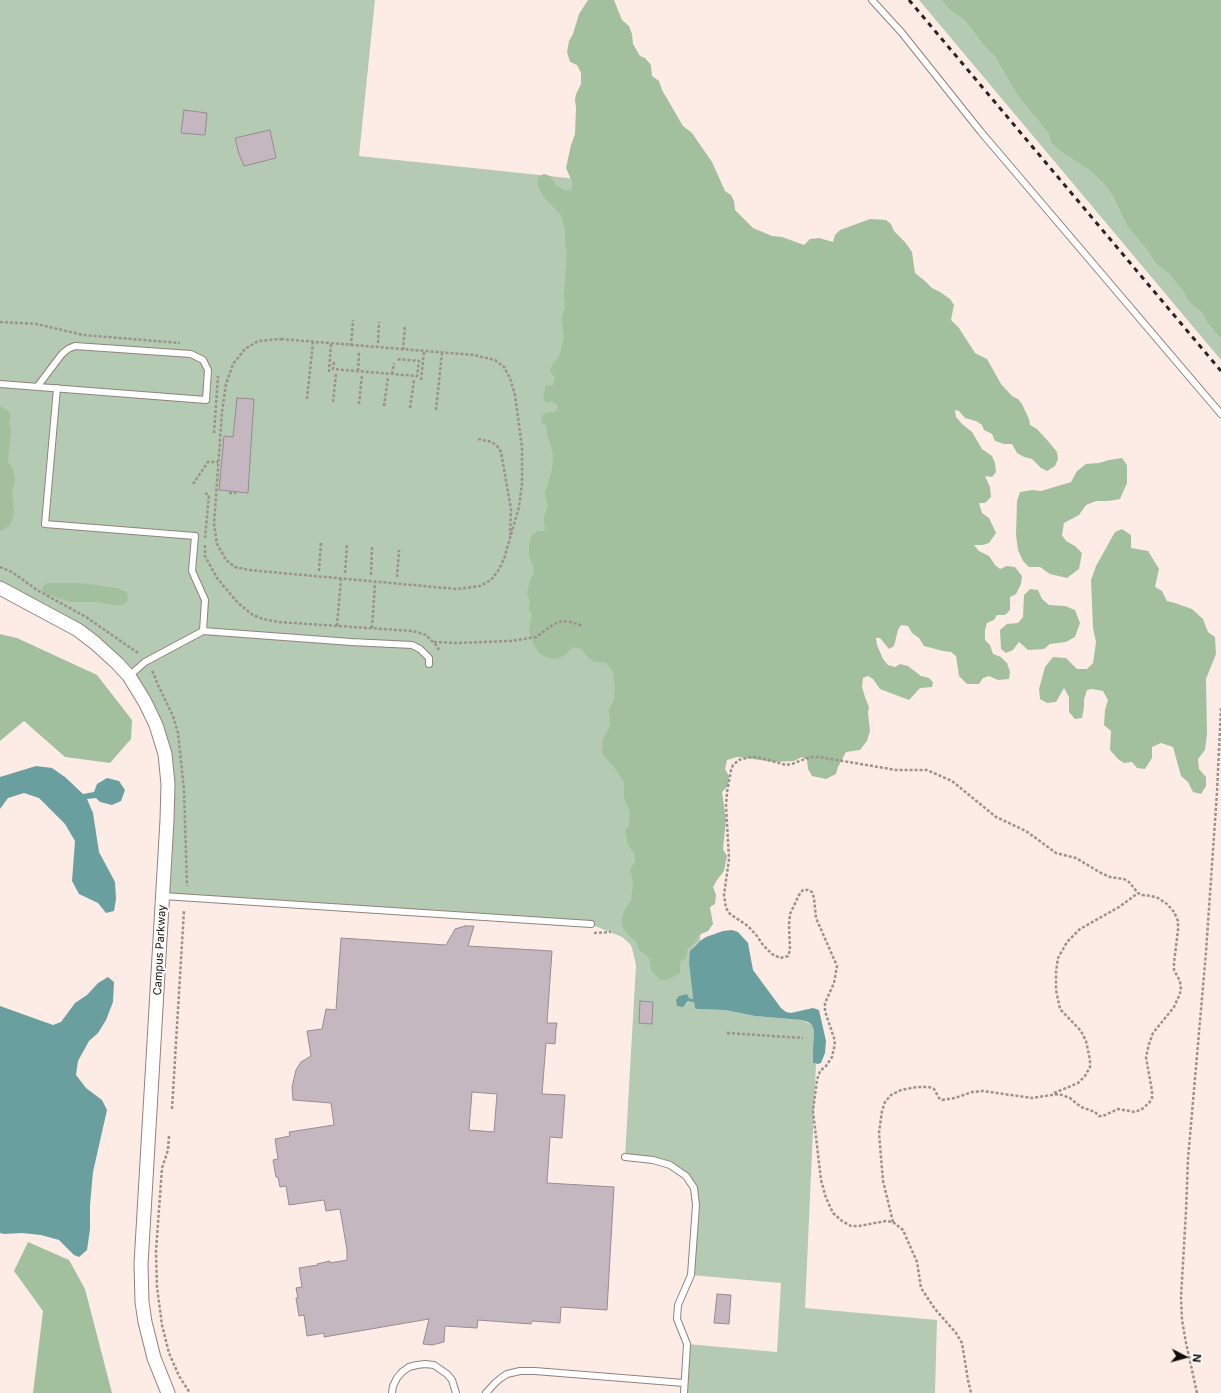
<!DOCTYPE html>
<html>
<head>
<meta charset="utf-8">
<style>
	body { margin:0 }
	#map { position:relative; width:1221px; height:1393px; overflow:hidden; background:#fdece6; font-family:Inter,sans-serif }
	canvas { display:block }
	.north { position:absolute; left:1165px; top:1337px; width:40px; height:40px; -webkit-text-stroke:3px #fff; paint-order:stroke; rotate:96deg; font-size:11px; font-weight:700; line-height:16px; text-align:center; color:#110c0a }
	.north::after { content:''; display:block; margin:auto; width:14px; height:18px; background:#110c0a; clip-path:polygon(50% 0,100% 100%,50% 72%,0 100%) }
</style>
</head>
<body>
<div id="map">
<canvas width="1221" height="1393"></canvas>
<div class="north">N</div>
</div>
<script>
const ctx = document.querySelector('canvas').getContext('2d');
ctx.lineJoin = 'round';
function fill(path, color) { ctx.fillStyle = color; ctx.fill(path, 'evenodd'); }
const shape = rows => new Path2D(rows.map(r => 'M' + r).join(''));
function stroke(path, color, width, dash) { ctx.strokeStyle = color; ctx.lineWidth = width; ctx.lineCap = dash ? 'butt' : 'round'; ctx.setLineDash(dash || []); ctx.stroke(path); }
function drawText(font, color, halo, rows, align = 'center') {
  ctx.font = font + ' Inter,sans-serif'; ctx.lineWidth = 4; ctx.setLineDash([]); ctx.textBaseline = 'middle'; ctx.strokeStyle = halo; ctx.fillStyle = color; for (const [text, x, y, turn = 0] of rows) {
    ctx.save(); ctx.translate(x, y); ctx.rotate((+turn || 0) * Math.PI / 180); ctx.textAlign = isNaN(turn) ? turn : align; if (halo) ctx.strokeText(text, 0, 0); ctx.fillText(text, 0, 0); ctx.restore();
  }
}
const green = shape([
	[0,0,375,0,359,156,587,180,730,574,700,941,694,946,689,965,693,997,693,999,689,998,687,994,686,1005,688,1001,691,1002,694,1002,694,1005,698,1009,725,1010,755,1016,802,1020,812,1025,814,1031,813,1049,813,1063,816,1064,805,1308,937,1320,935,1393,684,1393,687,1344,777,1352,781,1283,691,1275,694,1188,676,1168,625,1157,636,965,632,948,630,944,622,937,590,924,163,896,167,820,160,735,106,652,0,588],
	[919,0,941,0,950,10,965,21,983,45,995,57,1017,95,1048,133,1051,143,1060,151,1090,171,1103,183,1113,197,1127,226,1147,250,1156,264,1169,274,1185,294,1187,300,1202,313,1207,323,1221,339,1221,360]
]);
const forest = shape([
	[588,0,614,0,622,20,629,26,632,34,633,44,640,56,645,58,651,65,652,76,659,81,662,90,683,126,692,133,712,162,725,191,731,195,734,201,735,210,753,228,772,236,782,237,804,245,810,239,819,238,833,242,835,235,840,230,870,219,886,220,891,224,894,231,905,242,912,252,915,273,925,281,932,288,940,292,950,299,954,305,951,320,959,328,975,353,987,359,1001,384,1012,396,1018,399,1022,404,1029,419,1030,425,1037,429,1048,441,1057,452,1058,459,1055,466,1047,471,1041,468,1032,459,1024,457,1017,453,1012,444,1004,444,995,441,992,434,984,430,982,425,976,421,965,418,959,411,955,410,956,417,962,424,972,432,982,449,992,456,995,463,996,472,992,477,985,476,990,487,991,497,985,503,979,503,982,513,989,518,996,533,989,543,983,545,974,545,979,551,989,556,995,565,1000,569,1007,566,1015,567,1022,576,1021,584,1016,594,1010,597,1010,610,1005,615,997,615,994,620,987,623,985,630,985,640,990,645,993,654,1001,657,1007,663,1010,672,1009,679,998,680,989,676,983,678,979,684,967,684,959,676,956,656,951,652,943,651,924,646,919,638,912,633,908,626,901,625,898,630,894,646,889,649,880,638,876,638,877,645,883,659,888,665,895,667,900,664,908,666,921,676,929,678,933,682,932,687,920,688,909,700,880,689,873,679,868,676,863,678,862,687,865,697,869,707,868,713,870,731,867,741,860,750,846,752,838,767,836,774,826,779,812,776,808,769,807,760,802,757,794,761,775,762,737,757,727,760,725,769,729,776,728,786,722,792,726,820,723,849,727,856,724,871,717,880,713,887,716,895,715,904,710,907,713,924,708,931,699,935,694,944,688,948,686,958,680,961,680,973,667,980,660,980,651,970,649,958,639,950,636,941,629,936,622,926,622,918,625,909,631,901,633,884,630,868,635,862,635,854,628,845,625,831,629,825,630,811,624,798,624,782,616,770,602,753,603,739,610,726,609,709,614,700,615,687,613,672,606,663,594,662,588,657,581,649,573,647,564,656,555,659,546,657,539,653,533,643,529,630,532,615,529,609,530,601,527,594,530,580,534,573,533,565,529,556,529,544,532,535,539,531,545,531,544,517,548,505,545,493,552,470,553,456,551,445,547,435,547,426,541,422,543,414,550,412,556,412,558,406,552,401,546,403,543,396,546,386,553,385,555,378,550,371,553,363,559,357,564,338,562,318,565,307,564,295,567,253,565,245,565,230,561,215,542,195,538,186,538,177,544,174,550,176,556,185,564,190,571,191,573,184,566,168,571,145,575,134,576,108,575,100,576,94,581,84,581,73,577,65,570,62,567,52,569,41,573,34,579,14],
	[941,0,1221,0,1221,339,1207,323,1202,313,1187,300,1185,294,1169,274,1156,264,1147,250,1127,226,1113,197,1103,183,1090,171,1060,151,1051,143,1048,133,1017,95,995,57,983,45,965,21,950,10],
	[0,406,7,410,11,415,9,424,11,429,8,462,13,469,15,481,12,491,14,512,12,521,8,527,0,531],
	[1122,458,1127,465,1127,483,1120,499,1108,501,1096,501,1086,505,1079,515,1064,523,1062,535,1066,541,1075,546,1082,553,1079,569,1067,578,1050,574,1040,567,1029,567,1023,561,1018,550,1016,535,1017,501,1020,492,1032,490,1041,491,1071,482,1077,471,1086,464,1099,463,1109,460],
	[1122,529,1131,535,1131,548,1148,551,1159,569,1155,587,1162,591,1167,601,1175,603,1192,609,1203,619,1208,632,1215,637,1216,654,1206,679,1207,734,1205,750,1198,759,1199,769,1206,777,1206,786,1201,794,1193,792,1188,782,1181,776,1173,747,1161,743,1152,747,1152,758,1145,769,1137,768,1132,762,1124,763,1118,759,1110,750,1111,731,1104,725,1105,710,1108,700,1103,691,1092,689,1087,690,1084,700,1084,707,1082,718,1075,719,1069,712,1069,697,1064,688,1056,702,1047,703,1040,699,1039,689,1045,667,1053,657,1066,658,1077,669,1087,669,1093,663,1096,642,1093,628,1091,580,1096,566,1115,532],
	[47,583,80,583,117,588,126,592,128,596,127,602,122,605,114,605,97,602,70,602,46,594,42,591,43,586],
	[1030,589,1038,590,1042,599,1049,605,1065,606,1075,610,1080,623,1075,637,1066,642,1050,644,1044,649,1028,650,1019,642,1013,650,1006,653,1001,649,1000,630,1007,624,1018,623,1023,617,1024,595],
	[0,634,17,638,97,675,132,720,131,739,110,763,65,757,24,721,0,741],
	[28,1242,69,1260,85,1289,112,1393,33,1393,43,1311,14,1271]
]);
const water = shape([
	[36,766,52,768,65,777,83,794,94,792,97,784,107,778,119,781,125,790,121,801,112,805,100,802,96,798,87,799,93,813,99,852,115,882,116,899,114,911,106,913,98,903,79,894,72,881,75,841,65,824,39,798,24,793,8,798,0,809,0,777],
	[732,930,738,932,748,943,753,970,781,1008,786,1012,791,1013,813,1008,819,1010,826,1041,825,1053,821,1063,818,1064,813,1063,813,1049,814,1031,812,1025,808,1022,802,1020,755,1016,725,1010,697,1009,695,1008,694,1002,691,1002,688,1001,683,1007,677,1006,676,1000,679,996,687,994,689,998,693,999,693,998,689,964,690,951,700,941,706,937,723,931],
	[108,977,114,982,113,1002,106,1020,98,1033,89,1041,78,1061,76,1075,86,1088,102,1100,107,1110,93,1172,90,1205,90,1229,87,1250,79,1257,74,1255,59,1240,41,1235,22,1233,4,1234,0,1233,0,1006,53,1025,61,1022,75,1003,87,995,98,983]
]);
const building = shape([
	[184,110,207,113,205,135,181,133,184,110],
	[270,130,276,158,244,166,239,154,235,138,270,130],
	[237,398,254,399,248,493,219,490,224,436,233,437,237,398],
	[465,926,474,926,468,946,552,951,547,1023,557,1023,556,1029,555,1044,546,1043,542,1094,565,1095,562,1138,550,1137,547,1183,614,1187,607,1310,561,1307,560,1323,532,1321,531,1324,478,1320,477,1328,445,1326,444,1342,432,1345,423,1344,429,1319,324,1337,324,1333,307,1336,304,1315,299,1316,296,1298,298,1298,296,1288,302,1287,299,1268,318,1265,317,1264,330,1261,330,1263,347,1260,347,1250,340,1209,326,1211,324,1200,289,1205,286,1186,280,1187,278,1177,276,1177,273,1160,278,1159,275,1139,290,1136,289,1132,334,1125,331,1103,293,1100,292,1087,296,1070,301,1062,311,1056,307,1031,322,1029,326,1009,336,1010,341,938,446,945,455,929,465,926],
	[472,1092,497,1094,494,1132,469,1130,472,1092],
	[640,1001,653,1002,652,1024,639,1023,640,1001],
	[717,1294,731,1295,729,1324,714,1323,717,1294]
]);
const path = shape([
	[0,322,37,324,83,335,180,343],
	[281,339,474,355,495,360,504,367,510,378,515,395,522,447,522,483,519,507,504,559,498,571,491,580,480,586,473,587,457,589,445,588,249,570,235,567,226,560,217,544,214,524,222,412,226,384,233,364,245,349,258,341,281,339],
	[378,343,379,322],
	[351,346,353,320],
	[403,350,405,325],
	[334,362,333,369,417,376,419,361,396,359],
	[358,371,359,354,362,354],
	[329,372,331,344],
	[392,374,394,363],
	[421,380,424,352],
	[307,399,313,342],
	[333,402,336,373],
	[359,404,362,375],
	[384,406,388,377],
	[410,408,414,380],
	[436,410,442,353],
	[214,433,218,376],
	[478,439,492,442,498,447,501,452,511,509,510,535],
	[193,484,208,462,218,462],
	[205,493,209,495,205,538],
	[229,493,236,493],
	[205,545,205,556,217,578,238,603,253,615,263,619,279,622,413,631,426,635,436,645,439,650],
	[0,567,12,572,37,590,86,617,138,653],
	[319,571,321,543],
	[345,573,347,545],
	[371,575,372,547],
	[397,577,399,550],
	[337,626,341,579],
	[372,628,375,583],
	[434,642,456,643,510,641,536,637,554,624,563,621,571,622,583,626],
	[152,671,154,674,157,683,173,716,178,733,184,790,187,886],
	[594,933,611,932],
	[727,1033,803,1038],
	[1054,1093,1078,1083,1085,1076,1090,1067,1090,1060,1086,1041,1081,1031,1060,1009,1056,990,1056,972,1058,958,1067,942,1080,929,1119,907,1138,893],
	[172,1109,184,910],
	[169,1136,168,1150,162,1168,156,1251,157,1287,162,1325,169,1353,179,1376,190,1393],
	[893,1222,883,1181,879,1133,882,1111,885,1102,891,1095,901,1090,917,1087,929,1087,934,1089,939,1098,942,1100,955,1098,972,1092,983,1091,1032,1098,1059,1094,1070,1098,1081,1107,1095,1112,1099,1116,1103,1116,1118,1109,1135,1112,1142,1109,1149,1103,1152,1098,1152,1091,1146,1057,1149,1044,1153,1033,1174,1007,1179,996,1181,990,1180,981,1174,970,1174,963,1178,930,1178,921,1174,912,1167,904,1158,898,1151,896,1142,895,1138,893,1129,882,1124,879,1110,877,1101,873,1076,858,1056,853,1026,831,996,817,952,781,927,770,896,770,819,757,810,757,792,764,786,765,757,757,750,757,739,760,733,765,731,770,727,792,726,806,729,859,724,895,726,908,730,914,748,926,757,936,763,945,772,954,780,958,785,957,788,956,790,950,789,924,790,914,799,895,803,890,808,890,812,892,814,898,816,918,837,966,834,983,825,1003,825,1011,835,1041,834,1048,832,1057,826,1066,820,1071,817,1080,813,1111,821,1180,826,1198,833,1213,842,1221,851,1226,859,1226,886,1221,893,1222,903,1230,917,1262,921,1288,935,1309,956,1333,962,1343,968,1380,971,1393],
	[1197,1393,1186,1343,1182,1320,1181,1297,1186,1211,1188,1159,1206,952,1217,792,1221,708]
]);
const lane = shape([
	[872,0,902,33,981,132,1221,414],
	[0,384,206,400,208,370,203,360,191,354,75,346,68,349,62,354,37,387],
	[57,388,45,524,195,536,192,571,205,600,203,631,351,642,412,645,420,649,429,658,429,664],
	[129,676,145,662,203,631],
	[163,896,591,924],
	[625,1157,653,1160,670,1165,686,1176,694,1188,696,1205,691,1275,678,1305,677,1319,687,1344,684,1393],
	[392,1393,393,1386,397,1378,402,1372,409,1367,417,1365,425,1364,434,1365,447,1374,452,1380,456,1393],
	[486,1393,495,1383,501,1378,507,1374,520,1371,535,1371,684,1383]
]);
const street = shape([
	[0,588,78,630,95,643,117,663,129,676,145,702,156,725,165,754,168,784,167,820,141,1264,142,1302,145,1322,154,1358,168,1393]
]);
const rail = shape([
	[909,0,1221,371]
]);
const streetNames = [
	["Campus Parkway",160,950,-87]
];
fill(green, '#b5cab2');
fill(forest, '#a2c09e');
fill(water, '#6a9f9f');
fill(building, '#c5b7bf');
stroke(building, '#988b92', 1);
stroke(lane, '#91827d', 8);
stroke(street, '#91827d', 15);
stroke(path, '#9d918c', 2.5, [3, 2]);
stroke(lane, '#fff', 6);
stroke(street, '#fff', 13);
stroke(rail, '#2b2422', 3, [5, 5]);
drawText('11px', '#110c0a', '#fff', streetNames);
</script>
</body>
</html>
